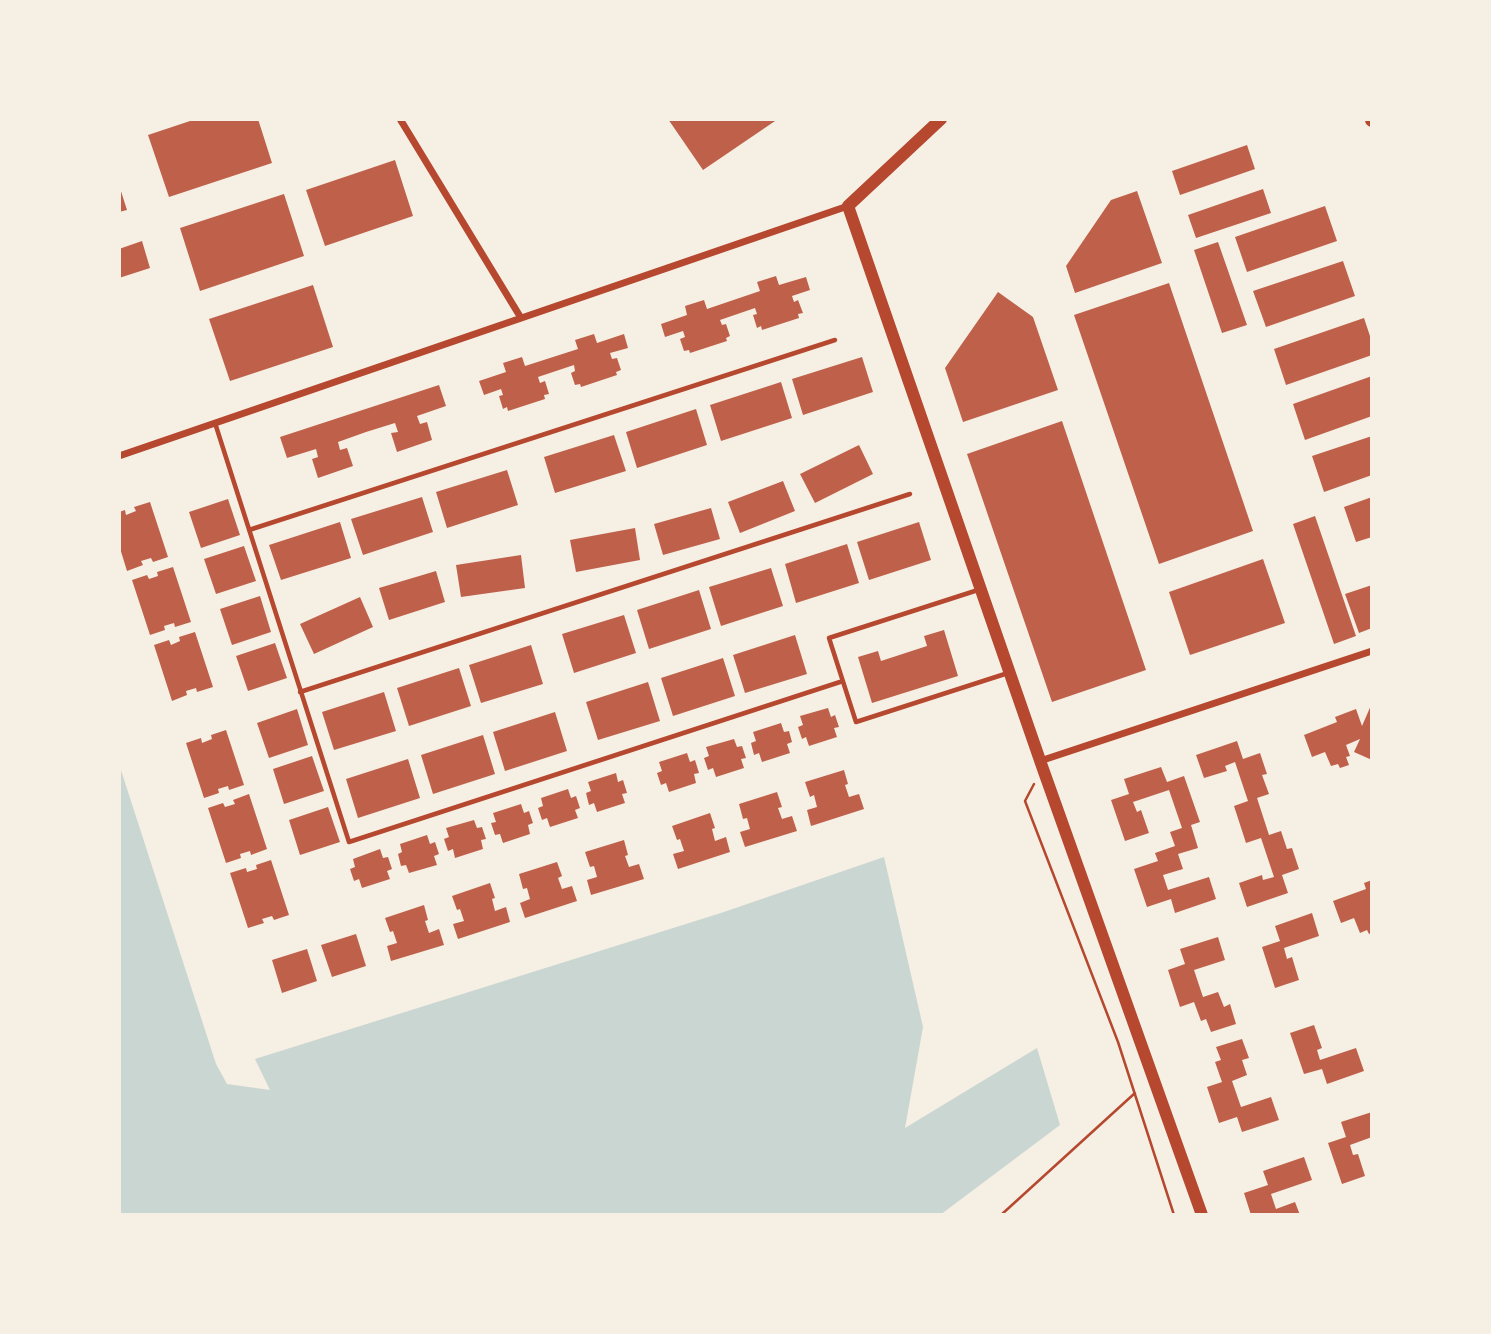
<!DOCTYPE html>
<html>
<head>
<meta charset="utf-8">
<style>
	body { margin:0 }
	#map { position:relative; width:1491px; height:1334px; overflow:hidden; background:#f6efe4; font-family:"Fira Sans Condensed",sans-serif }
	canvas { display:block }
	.frame { position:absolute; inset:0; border:121px solid #f6efe4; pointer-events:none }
</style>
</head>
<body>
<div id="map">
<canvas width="1491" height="1334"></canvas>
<div class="frame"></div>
</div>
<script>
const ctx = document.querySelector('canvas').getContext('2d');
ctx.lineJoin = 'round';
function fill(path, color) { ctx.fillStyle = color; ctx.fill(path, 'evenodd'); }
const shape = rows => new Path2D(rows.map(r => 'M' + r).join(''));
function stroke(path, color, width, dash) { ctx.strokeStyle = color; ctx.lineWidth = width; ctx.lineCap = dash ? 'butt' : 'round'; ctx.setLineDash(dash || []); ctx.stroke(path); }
const water = shape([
	[119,764,216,1064,227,1084,270,1090,255,1059,721,913,884,857,923,1027,905,1128,1037,1048,1060,1125,940,1215,119,1215]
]);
const building = shape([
	[196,119,258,119,272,163,169,197,148,135],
	[668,119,778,119,703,170],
	[1247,145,1255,169,1180,195,1172,171],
	[395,160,413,216,325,246,306,190],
	[119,185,127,210,119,212],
	[1263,189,1271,213,1196,238,1188,215],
	[1137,191,1162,263,1075,293,1066,266,1111,200],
	[284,194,304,256,200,291,180,228],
	[1325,206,1337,241,1247,272,1235,237],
	[142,241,150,268,119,278,119,249],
	[1218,242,1247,325,1222,333,1194,250],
	[1343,261,1355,296,1266,327,1253,291],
	[776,276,779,285,806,277,810,290,792,296,794,302,798,300,803,313,798,314,799,318,762,330,761,326,757,328,753,315,757,314,755,308,720,320,722,325,726,324,730,336,726,338,727,341,690,353,689,350,684,351,680,339,685,337,683,331,665,337,661,324,687,315,685,306,704,300,707,309,760,291,757,282],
	[1169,283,1253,531,1159,564,1074,315],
	[313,285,333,347,230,381,209,319],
	[998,292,1033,317,1058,390,963,422,945,368],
	[1364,318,1372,342,1372,355,1286,385,1274,349],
	[594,334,597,343,624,334,628,348,610,353,612,359,617,358,621,370,616,372,617,375,581,387,580,384,575,385,571,373,575,371,574,365,538,377,540,383,545,381,549,394,544,395,545,399,508,411,507,407,503,409,499,396,503,395,501,389,484,395,479,381,506,372,503,363,522,357,525,366,578,349,575,340],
	[862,357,873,392,803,415,792,379],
	[1372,376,1372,416,1305,440,1293,404],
	[781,382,792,418,721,441,710,405],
	[439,385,446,406,417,416,420,424,427,422,432,440,397,452,391,433,398,432,395,423,366,432,338,442,340,450,347,448,353,466,318,478,312,459,318,457,316,449,287,458,280,437],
	[696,409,707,445,637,468,626,432],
	[1062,421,1146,670,1052,702,967,454],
	[614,435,626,471,555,493,544,457],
	[1372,436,1372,475,1324,492,1312,456],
	[859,445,873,474,815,503,800,474],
	[507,470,518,505,447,528,436,492],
	[783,481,795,511,740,533,728,502],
	[422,497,433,532,363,555,351,519],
	[1372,497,1372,537,1356,542,1344,507],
	[228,499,240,535,201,548,189,512],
	[150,502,168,557,153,562,151,558,141,561,143,565,127,571,119,545,119,512,125,510,126,515,136,511,134,507],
	[711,508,720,539,663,555,654,524],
	[1315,516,1356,636,1334,644,1293,524],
	[340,522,351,558,281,580,269,545],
	[919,522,931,560,869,580,857,542],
	[635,528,640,560,576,572,570,540],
	[847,544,859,583,796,603,785,564],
	[244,546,256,581,216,594,204,559],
	[521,555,525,588,461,597,456,565],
	[1263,559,1285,623,1190,655,1169,592],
	[173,567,191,622,175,627,174,623,164,626,165,630,150,635,132,580,147,575,149,579,158,576,157,572],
	[771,568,783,606,721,626,709,587],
	[436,571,445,602,389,620,379,588],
	[1372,585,1372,628,1359,633,1345,594],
	[699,590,711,629,649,649,637,610],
	[260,596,271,632,232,645,220,609],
	[360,597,373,627,314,654,300,624],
	[624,615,636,653,574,673,562,634],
	[944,630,958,676,872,703,858,657,878,651,881,661,927,646,924,636],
	[195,632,213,687,197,692,196,688,186,691,187,695,172,701,154,645,169,640,171,645,180,641,179,637],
	[795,635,807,674,745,693,733,655],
	[275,643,287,678,248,691,236,656],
	[531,645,543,684,481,703,469,665],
	[723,658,735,696,673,716,661,678],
	[459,668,471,706,409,726,397,688],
	[648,682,660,721,598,740,586,702],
	[384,692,396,731,334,750,322,712],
	[1372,703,1372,760,1354,752,1360,739,1346,745,1350,756,1346,757,1349,765,1340,768,1338,764,1331,766,1325,752,1312,757,1304,735,1337,722,1335,717,1356,709,1362,726],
	[828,708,831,717,835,715,839,727,834,728,837,737,809,746,806,737,802,739,798,727,803,725,800,716],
	[297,709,308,745,269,758,257,723],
	[555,712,567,751,505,771,493,732],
	[781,723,784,732,789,731,792,742,787,744,790,753,762,762,759,753,754,755,751,743,756,741,753,732],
	[226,730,244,785,229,790,228,786,218,789,219,793,204,798,186,743,201,738,202,743,212,739,211,735],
	[483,735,495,774,433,794,421,755],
	[734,739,737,747,742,746,746,758,741,759,744,768,716,777,713,768,708,770,704,758,709,756,706,747],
	[1237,741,1243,759,1260,753,1267,774,1262,775,1269,794,1257,798,1269,835,1281,831,1287,849,1292,848,1299,869,1282,875,1288,893,1247,907,1239,883,1262,875,1263,880,1274,877,1261,838,1246,843,1234,806,1248,801,1235,762,1225,766,1227,771,1204,778,1196,755],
	[687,753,690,762,695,760,699,773,694,774,696,783,669,792,666,783,661,785,657,773,662,771,659,762],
	[312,756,324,791,284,804,273,769],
	[408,759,420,798,358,818,346,779],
	[1161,767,1167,782,1184,776,1200,822,1191,825,1198,848,1178,854,1183,869,1163,875,1168,890,1209,877,1216,899,1175,913,1171,899,1147,907,1134,869,1158,861,1155,853,1175,846,1170,832,1182,828,1169,790,1133,802,1137,812,1141,810,1149,833,1125,841,1111,800,1129,794,1124,779],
	[844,770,848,784,845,785,849,797,859,794,864,809,811,826,807,810,817,807,814,795,810,797,805,782],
	[616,773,618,782,623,780,627,793,622,794,625,803,597,812,594,803,589,805,586,793,591,791,588,782],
	[568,789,571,798,576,796,580,808,575,810,578,818,550,827,547,818,542,820,538,808,543,806,541,798],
	[777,792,782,807,778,808,782,819,792,816,797,831,745,847,740,832,750,829,747,818,743,819,739,804],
	[249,794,267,849,251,855,250,851,240,854,241,858,226,863,208,808,223,803,225,807,235,804,233,800],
	[521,804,524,813,529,811,533,823,528,825,530,834,503,843,500,834,495,835,491,823,496,822,493,813],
	[328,807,340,842,300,855,289,820],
	[710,813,715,828,712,829,715,841,726,837,730,852,678,869,673,854,684,851,680,839,677,840,672,826],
	[474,820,477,828,482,827,486,839,481,840,483,849,455,858,453,849,448,851,444,839,449,837,446,828],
	[427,835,430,844,435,842,439,854,434,856,437,865,409,873,406,865,401,866,398,854,402,852,400,844],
	[624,840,628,855,625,856,629,867,639,864,644,879,591,895,587,880,597,877,594,866,590,867,585,852],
	[380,849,383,858,388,857,392,869,387,871,390,879,362,888,359,879,354,881,350,869,355,867,353,859],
	[271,860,289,915,274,920,272,916,262,919,264,923,248,928,230,873,246,868,247,872,257,869,256,865],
	[557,862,562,876,558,878,562,889,572,886,577,901,525,918,520,903,530,899,527,888,523,889,519,874],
	[1372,880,1372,933,1369,934,1367,930,1360,933,1354,918,1341,923,1333,901,1366,889,1364,883],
	[490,883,495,898,492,899,495,911,506,907,510,922,458,939,453,924,464,921,460,909,457,910,452,896],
	[424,905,428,920,425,921,429,933,439,929,444,945,391,961,387,946,397,943,393,931,390,932,385,918],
	[1312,913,1319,936,1284,948,1287,959,1292,957,1299,980,1275,988,1262,947,1280,941,1275,926],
	[356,934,366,966,332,977,321,945],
	[1218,937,1225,960,1194,970,1203,997,1218,992,1224,1007,1230,1004,1236,1024,1211,1032,1206,1019,1201,1021,1194,1002,1180,1007,1168,970,1185,964,1180,949],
	[307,949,317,981,282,993,272,960],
	[1314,1025,1322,1048,1317,1050,1320,1060,1356,1048,1364,1071,1327,1084,1322,1069,1304,1074,1290,1033],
	[1242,1039,1249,1058,1242,1060,1247,1075,1232,1081,1241,1107,1271,1097,1279,1120,1242,1132,1237,1117,1219,1123,1207,1087,1222,1082,1215,1062,1221,1060,1216,1047],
	[1372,1112,1372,1137,1350,1145,1353,1155,1358,1154,1365,1176,1342,1184,1328,1143,1346,1137,1341,1122],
	[1304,1157,1312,1180,1271,1194,1276,1209,1295,1202,1300,1215,1251,1215,1244,1193,1268,1185,1263,1171]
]);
const path = shape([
	[1034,784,1025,801,1118,1042,1174,1215],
	[1001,1215,1135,1093]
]);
const service = shape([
	[215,423,349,842,843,681],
	[249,530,835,340],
	[978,590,829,638,856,722,1008,673],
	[300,692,910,494]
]);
const minor = shape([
	[400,119,521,318],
	[119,456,848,206],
	[1040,761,1372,651]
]);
const tertiary = shape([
	[941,119,848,206,1043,769,1202,1215]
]);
const primary = shape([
	[1372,119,1372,120]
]);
fill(water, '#c9d6d2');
fill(building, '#bf614a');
stroke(path, '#b5482f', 2.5);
stroke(service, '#b5482f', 4.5);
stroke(minor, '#b5482f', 7);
stroke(tertiary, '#b5482f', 12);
stroke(primary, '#b5482f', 14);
</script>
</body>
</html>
